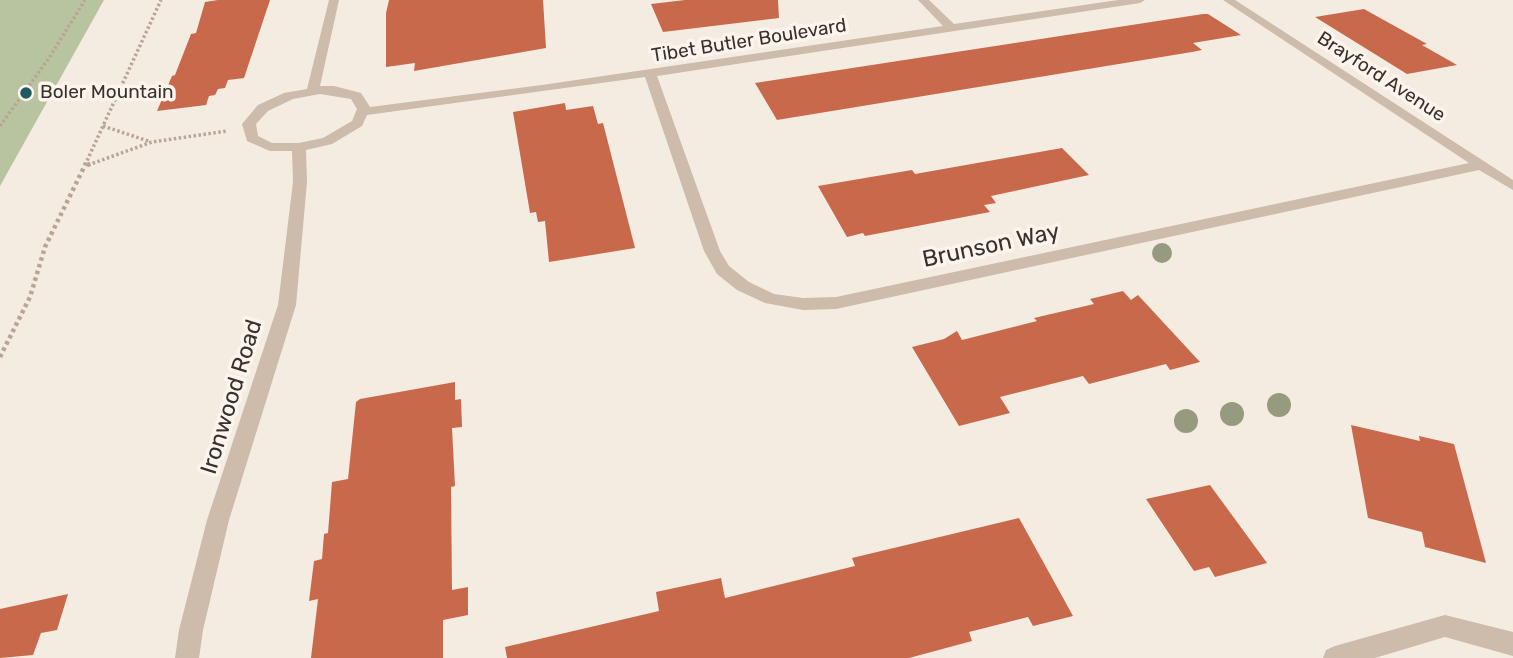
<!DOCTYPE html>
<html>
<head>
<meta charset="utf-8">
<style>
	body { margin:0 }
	canvas { display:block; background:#f4ebe1 }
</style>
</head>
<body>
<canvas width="1513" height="658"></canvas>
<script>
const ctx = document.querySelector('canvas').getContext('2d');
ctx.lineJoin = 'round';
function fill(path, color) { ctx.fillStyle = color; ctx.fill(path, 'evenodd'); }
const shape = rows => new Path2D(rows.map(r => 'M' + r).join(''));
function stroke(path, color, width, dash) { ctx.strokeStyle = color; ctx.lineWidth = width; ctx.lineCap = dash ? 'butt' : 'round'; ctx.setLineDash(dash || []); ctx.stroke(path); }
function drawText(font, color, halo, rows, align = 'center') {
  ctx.font = font + ' Rubik,sans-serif'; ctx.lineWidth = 7; ctx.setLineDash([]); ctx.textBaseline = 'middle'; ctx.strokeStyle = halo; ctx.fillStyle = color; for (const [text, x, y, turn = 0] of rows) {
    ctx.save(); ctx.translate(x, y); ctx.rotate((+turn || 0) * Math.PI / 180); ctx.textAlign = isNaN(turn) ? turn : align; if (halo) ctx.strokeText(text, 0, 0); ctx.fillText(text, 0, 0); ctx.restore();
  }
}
const green = shape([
	[0,0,104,0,0,186]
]);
const building = shape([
	[218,0,270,0,244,78,228,80,225,88,218,89,215,95,209,96,206,105,157,111,172,76,175,75,191,34,196,33,205,2],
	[389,0,543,0,546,48,414,71,415,63,386,67,386,13],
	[685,0,778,0,779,18,663,32,651,4],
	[1364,9,1427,44,1422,45,1457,65,1407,74,1315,17],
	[1203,14,1208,14,1241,35,1193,43,1202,50,1192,52,777,120,755,83],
	[565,103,566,110,593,106,598,124,603,123,635,248,549,262,545,221,538,222,536,212,530,213,513,112],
	[1062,148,1089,175,991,196,996,203,984,205,990,212,865,236,863,233,847,237,818,186,912,170,915,174],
	[1123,291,1131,300,1138,295,1200,362,1170,370,1166,364,1089,384,1083,376,1000,397,1010,413,959,426,912,347,944,339,957,331,962,340,1037,321,1034,318,1094,304,1090,299],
	[455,382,455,400,461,399,462,427,452,428,455,486,451,487,452,590,468,587,468,615,443,620,443,658,311,658,318,599,309,601,314,561,322,559,324,534,328,533,332,482,348,479,356,402,360,399],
	[1351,425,1420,441,1419,436,1454,444,1486,563,1425,547,1422,532,1368,518],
	[1210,485,1267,563,1215,577,1209,567,1194,571,1146,499],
	[1019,518,1073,616,1033,626,1028,617,969,632,972,641,909,658,507,658,505,647,659,611,656,592,721,578,725,598,855,566,852,558],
	[68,594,57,630,41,633,33,655,0,658,0,609]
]);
const pathFar1 = shape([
	[0,126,49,58,85,0],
	[103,126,151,142],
	[85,165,161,0],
	[88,165,152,142,227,131]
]);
const path = shape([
	[87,165,93,163],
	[0,357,30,297,45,247,86,163]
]);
const street = shape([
	[329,0,339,0,320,86,334,86,361,93,370,107,542,85,943,26,918,0,929,0,954,24,1118,0,1145,0,1140,3,657,76,720,251,729,266,749,282,774,294,803,298,836,297,1469,163,1223,0,1235,0,1513,180,1513,190,1479,170,836,309,803,310,765,303,737,290,717,274,704,251,645,77,367,115,362,126,332,144,306,150,307,182,296,305,229,520,203,630,199,658,175,658,179,630,207,520,278,305,293,182,292,151,270,151,247,141,242,124,258,105,284,93,307,89,329,0],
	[320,94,351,99,357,109,352,121,323,138,299,143,272,143,258,136,256,124,268,111,293,99,320,94],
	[1445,615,1513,632,1513,656,1445,637,1375,658,1323,658,1326,650,1335,646,1445,615]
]);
const trees = [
	[1162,253,10],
	[1279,405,12],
	[1232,414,12],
	[1186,421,12]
];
const markers = [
	[26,93,7,"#1f5a5e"]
];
const farStreetnames = [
	["Tibet Butler Boulevard",749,41,-9],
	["Brayford Avenue",1381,77,33]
];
const farPoinames = [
	["Boler Mountain",40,93]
];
const streetNames = [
	["Brunson Way",991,246,-12],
	["Ironwood Road",232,397,-73]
];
fill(green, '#b8c4a0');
fill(building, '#c8694b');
stroke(pathFar1, '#b9a596', 3.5, [2.5, 2.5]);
stroke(path, '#b9a596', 4.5, [3.5, 3.5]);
fill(street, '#cdbbac');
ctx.fillStyle = '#969b7f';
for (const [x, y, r] of trees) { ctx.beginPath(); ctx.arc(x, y, r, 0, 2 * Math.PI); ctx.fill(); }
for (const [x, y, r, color] of markers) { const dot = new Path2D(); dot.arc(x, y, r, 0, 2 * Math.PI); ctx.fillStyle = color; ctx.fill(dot); stroke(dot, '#fbf5ee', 2.5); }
drawText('19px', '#3b302b', '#fbf5ee', farStreetnames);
drawText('19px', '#3b302b', '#fbf5ee', farPoinames, 'left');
drawText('23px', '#3b302b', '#fbf5ee', streetNames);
</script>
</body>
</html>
